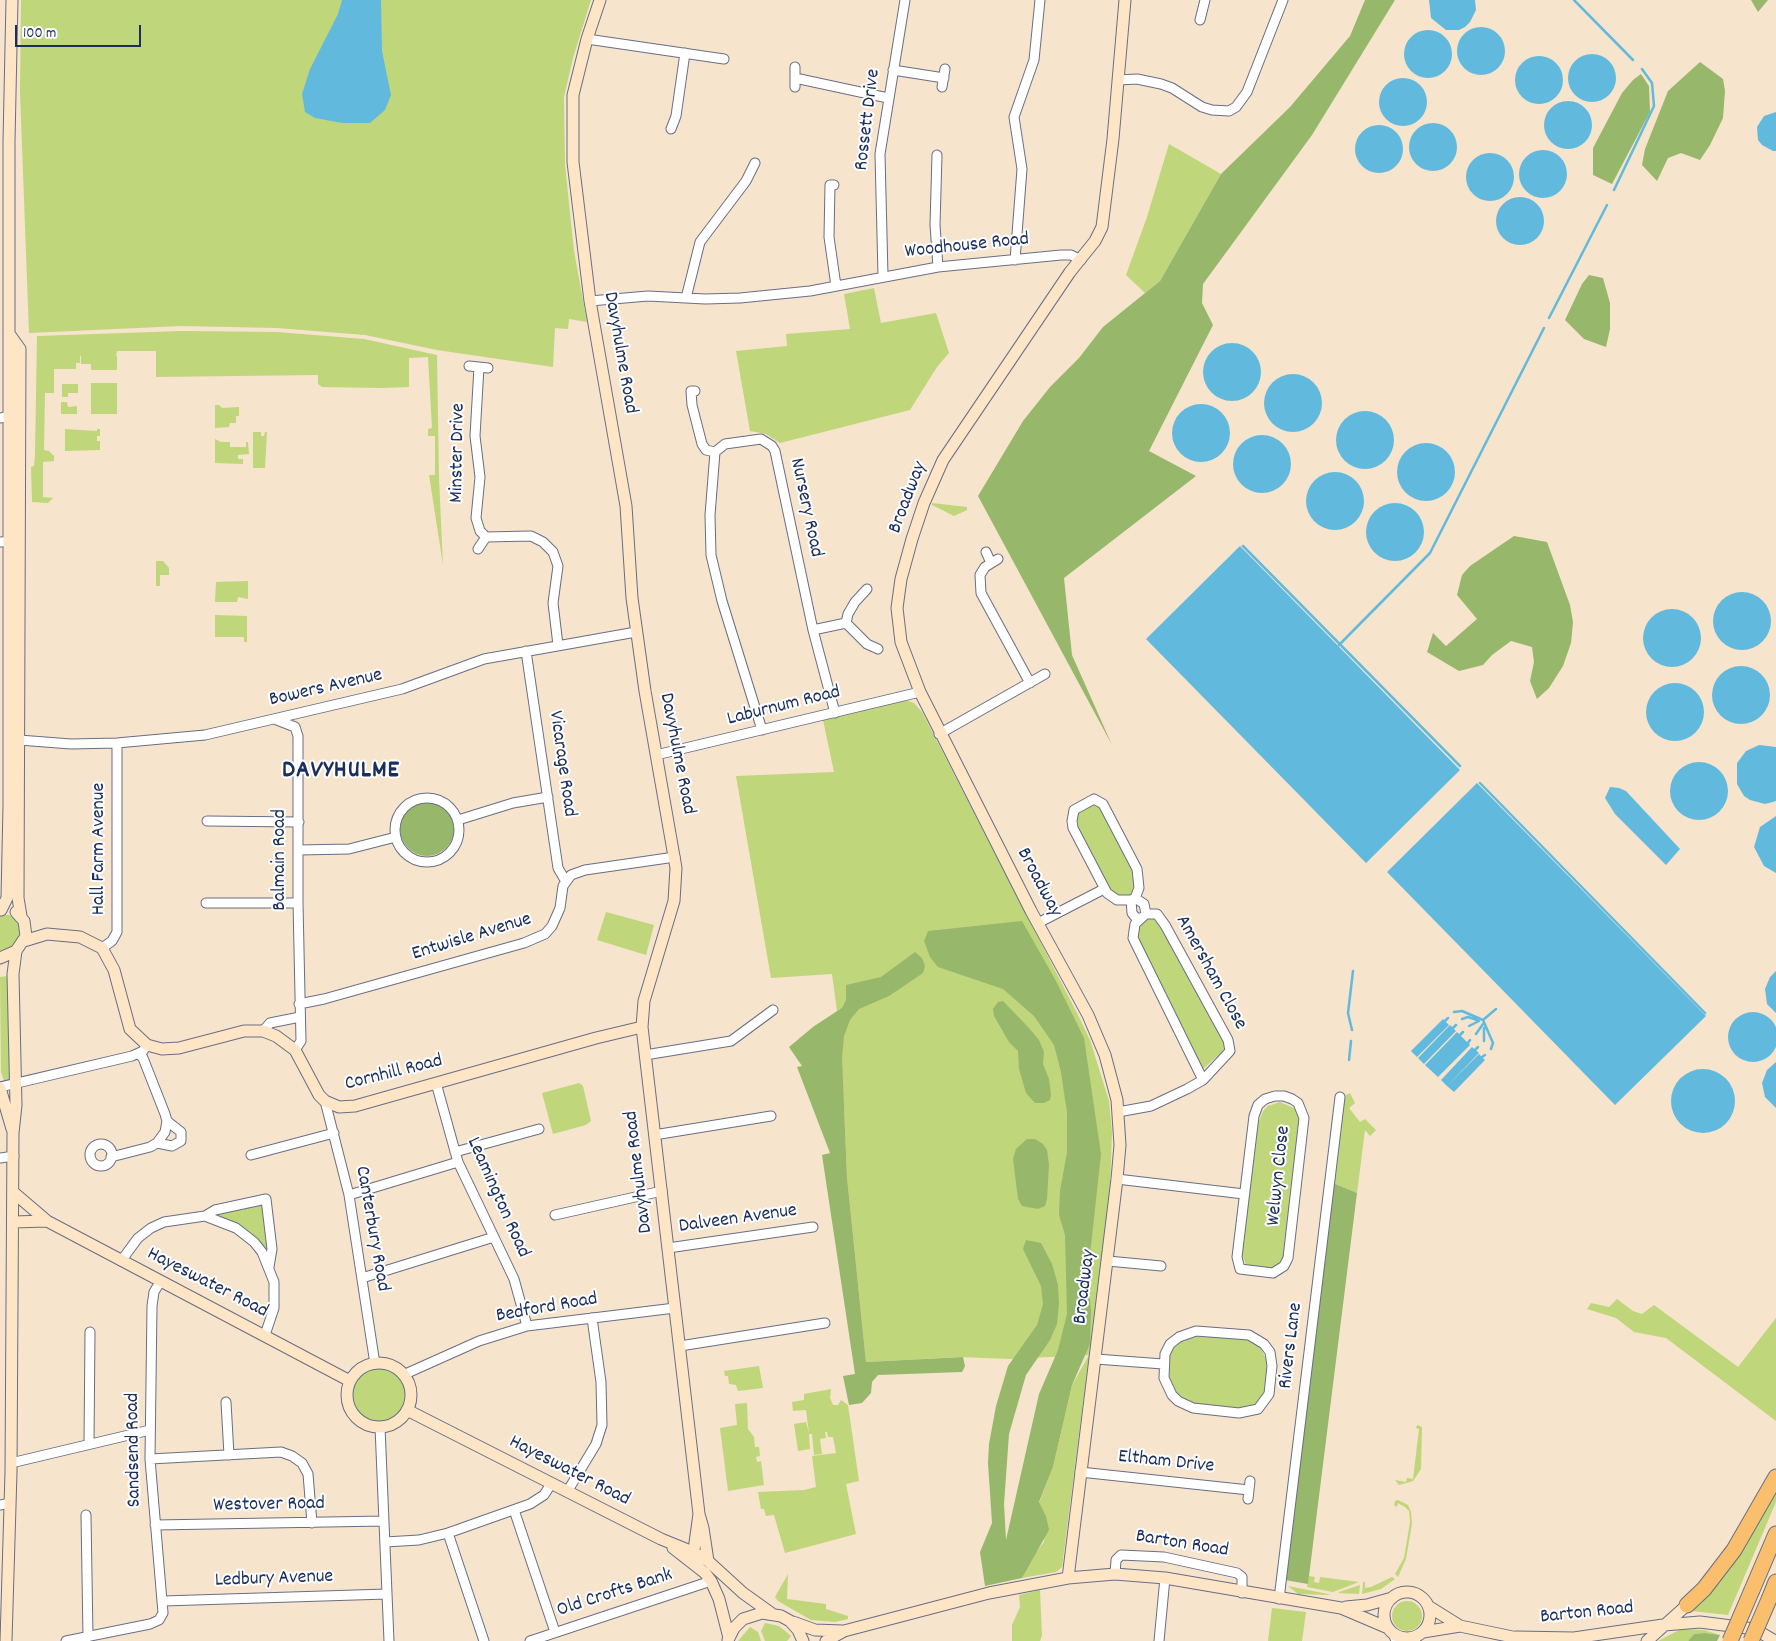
<!DOCTYPE html>
<html>
<head>
<meta charset="utf-8">
<style>
	body { margin:0 }
	#map { position:relative; width:1776px; height:1641px; overflow:hidden; background:#f6e4cd; font-family:Dekko,sans-serif }
	canvas { display:block }
	.scale { position:absolute; left:15px; top:25px; width:126px; height:22px; box-sizing:border-box; border:2px solid #1b2f5e; border-top:0; padding-left:6px; font-size:15px; line-height:18px; white-space:nowrap; color:#1b2f5e; -webkit-text-stroke:4px #fff; paint-order:stroke }
</style>
</head>
<body>
<div id="map">
<canvas width="1776" height="1641"></canvas>
<div class="scale">100 m</div>
</div>
<script>
const ctx = document.querySelector('canvas').getContext('2d');
ctx.lineJoin = 'round';
function fill(path, color) { ctx.fillStyle = color; ctx.fill(path, 'evenodd'); }
const shape = rows => new Path2D(rows.map(r => 'M' + r).join(''));
function stroke(path, color, width, dash) { ctx.strokeStyle = color; ctx.lineWidth = width; ctx.lineCap = dash ? 'butt' : 'round'; ctx.setLineDash(dash || []); ctx.stroke(path); }
function drawText(font, color, halo, rows, align = 'center') {
  ctx.font = font + ' Dekko,sans-serif'; ctx.lineWidth = 4; ctx.setLineDash([]); ctx.textBaseline = 'middle'; ctx.strokeStyle = halo; ctx.fillStyle = color; for (const [text, x, y, turn = 0] of rows) {
    ctx.save(); ctx.translate(x, y); ctx.rotate((+turn || 0) * Math.PI / 180); ctx.textAlign = isNaN(turn) ? turn : align; if (halo) ctx.strokeText(text, 0, 0); ctx.fillText(text, 0, 0); ctx.restore();
  }
}
const green = shape([
	[21,0,591,0,573,58,564,97,565,165,574,251,587,322,569,319,568,329,555,328,553,367,437,350,365,335,277,328,181,326,29,333,20,92],
	[1169,144,1221,174,1160,281,1145,293,1126,275,1147,217],
	[874,288,881,323,936,313,949,353,937,367,910,410,780,443,766,434,750,431,736,351,787,346,786,334,850,329,844,294],
	[182,331,277,332,364,339,437,355,439,478,443,565,429,475,435,475,435,436,428,436,428,429,432,428,428,357,409,358,409,387,382,388,322,387,318,384,318,375,156,377,156,351,117,351,116,356,80,356,80,363,76,363,76,369,54,369,54,393,45,393,44,450,49,451,54,456,54,461,43,462,43,497,53,498,48,503,32,502,31,467,34,466,35,455,37,336],
	[81,356,117,356,117,370,91,370,91,364,81,364],
	[91,383,117,383,117,414,91,414],
	[62,384,78,384,78,393,68,393,68,397,62,397],
	[61,402,67,402,68,407,77,406,77,414,61,414],
	[215,405,219,405,222,408,239,407,239,416,236,416,236,423,230,423,229,427,215,428],
	[65,429,97,431,97,429,100,429,100,436,97,436,97,441,100,441,100,450,65,451],
	[253,432,261,432,261,436,264,436,265,432,267,432,265,468,253,468],
	[215,439,221,442,230,442,230,447,246,447,246,442,248,442,249,454,238,455,238,459,243,459,243,464,215,463],
	[932,503,967,507,967,510,954,516,932,505],
	[156,561,163,561,169,568,169,575,160,575,160,586,156,586],
	[248,581,248,599,238,597,237,602,215,602,216,582],
	[215,615,247,616,247,642,244,642,244,637,215,637],
	[906,700,914,703,922,712,1077,1013,1090,1040,1109,1101,1112,1132,1110,1192,1062,1567,1056,1572,1022,1578,1033,1556,1044,1542,1046,1516,1039,1503,1053,1467,1072,1385,1089,1355,1010,1359,959,1357,866,1362,847,1177,844,1107,831,1059,813,1027,837,1011,832,974,771,978,736,776,834,772,823,720],
	[1095,804,1101,805,1134,868,1136,884,1133,893,1130,896,1121,898,1109,890,1076,825,1076,814],
	[606,912,654,925,646,955,597,940],
	[0,915,9,915,18,920,22,934,9,949,0,953],
	[1156,917,1223,1038,1225,1046,1223,1051,1203,1069,1136,937,1138,923,1143,918],
	[8,976,11,1079,8,1081,4,1081,1,1072,0,977],
	[579,1083,583,1086,591,1121,586,1125,553,1134,542,1093],
	[1350,1093,1355,1103,1349,1108,1360,1122,1365,1119,1376,1130,1370,1136,1365,1130,1357,1193,1333,1183,1344,1101,1346,1095],
	[1280,1102,1294,1108,1299,1114,1300,1123,1283,1259,1281,1264,1272,1269,1247,1267,1242,1255,1258,1124,1263,1111,1268,1106],
	[262,1204,267,1250,248,1232,216,1215],
	[1617,1299,1633,1311,1642,1314,1654,1305,1738,1367,1776,1318,1776,1421,1666,1338,1634,1332,1616,1318,1587,1309,1591,1303,1609,1307],
	[1196,1336,1249,1339,1259,1346,1267,1360,1267,1367,1264,1393,1256,1405,1239,1409,1194,1403,1175,1393,1169,1377,1170,1356,1174,1348,1181,1342],
	[759,1366,763,1388,738,1391,736,1385,729,1384,728,1376,725,1376,724,1371],
	'352 1395a27 27 0 1 1 54 0a27 27 0 1 1-54 0Z',
	[831,1389,830,1398,833,1405,838,1405,841,1400,848,1405,859,1481,846,1484,856,1534,785,1553,774,1515,766,1516,764,1509,761,1509,758,1492,804,1490,816,1487,812,1456,836,1453,833,1437,828,1437,827,1432,825,1432,826,1438,820,1439,822,1454,814,1455,812,1434,809,1434,810,1449,798,1451,794,1424,806,1422,809,1433,806,1410,793,1411,792,1402,804,1400,804,1394],
	[747,1403,748,1429,754,1437,755,1447,759,1447,760,1456,756,1457,757,1462,761,1461,764,1485,728,1491,720,1428,737,1425,735,1404],
	[1417,1425,1422,1427,1421,1469,1413,1481,1399,1485,1395,1480,1406,1482,1407,1478,1413,1479,1419,1429,1416,1428],
	[1776,1491,1776,1502,1728,1615,1691,1611,1729,1570,1752,1534],
	[1398,1500,1408,1505,1411,1512,1412,1524,1406,1559,1398,1577,1395,1574,1404,1558,1410,1522,1409,1511,1405,1507,1398,1503,1397,1507,1394,1505,1395,1501],
	[788,1574,787,1599,826,1604,826,1609,848,1616,848,1619,835,1622,811,1620,778,1601,775,1597],
	[1309,1576,1315,1577,1314,1582,1319,1583,1320,1577,1359,1582,1333,1592,1307,1587],
	[1392,1577,1395,1579,1381,1589,1362,1594,1363,1582,1365,1582,1365,1588,1371,1587],
	[1360,1585,1359,1594,1339,1593,1339,1592],
	[1288,1586,1328,1594,1330,1595,1298,1594],
	[1040,1590,1042,1636,1040,1641,1012,1641,1012,1625,1020,1607,1019,1595],
	'1392 1616a15 15 0 1 1 30 0a15 15 0 1 1-30 0Z',
	[1272,1608,1306,1612,1302,1641,1268,1641],
	[765,1623,779,1626,791,1636,787,1641,765,1641,761,1631],
	[750,1627,758,1632,761,1641,738,1641],
	[1681,1629,1704,1630,1720,1635,1705,1633,1694,1634,1688,1641,1658,1641]
]);
const forest = shape([
	[1365,0,1395,0,1312,135,1203,284,1202,303,1213,325,1149,451,1196,476,1064,578,1072,655,1112,745,978,496,1023,421,1050,387,1079,358,1103,327,1160,281,1221,174,1290,107,1350,36],
	[1751,0,1768,0,1758,12],
	[1700,62,1723,79,1725,91,1723,118,1710,145,1700,160,1681,153,1668,158,1657,181,1642,165,1645,149,1668,91],
	[1641,74,1649,86,1650,112,1612,184,1593,175,1593,148,1622,93,1633,80],
	[1589,275,1603,278,1610,303,1610,329,1606,347,1584,339,1565,320,1582,284],
	[1514,536,1547,542,1570,605,1573,622,1571,643,1563,666,1549,688,1537,699,1530,681,1534,662,1532,647,1511,641,1492,655,1483,665,1459,671,1427,652,1433,633,1446,646,1477,619,1457,595,1462,575,1470,566],
	'400 829a27 27 0 1 1 54 0a27 27 0 1 1-54 0Z',
	[1022,921,1056,981,1084,1038,1101,1154,1088,1273,1091,1312,1090,1344,1072,1385,1053,1467,1039,1502,1046,1516,1049,1530,1022,1578,985,1586,980,1552,992,1523,988,1463,989,1444,996,1406,1008,1366,1037,1325,1043,1304,1041,1286,1023,1249,1026,1240,1041,1243,1052,1264,1058,1285,1059,1303,1057,1324,1050,1340,1026,1375,1009,1434,1004,1504,1006,1540,1039,1394,1058,1350,1067,1314,1065,1235,1059,1215,1060,1191,1067,1152,1067,1113,1061,1072,1054,1045,1034,1016,1003,989,938,967,930,957,924,941,928,931],
	[915,952,922,958,925,966,923,973,889,996,859,1009,850,1020,844,1036,842,1058,847,1177,866,1362,963,1357,965,1366,962,1372,878,1375,872,1382,871,1393,862,1403,849,1405,843,1376,855,1374,822,1155,830,1153,797,1067,802,1066,789,1047,813,1027,842,1008,846,1000,846,985,881,977],
	[1003,1001,1028,1027,1039,1040,1044,1052,1043,1064,1049,1079,1051,1094,1050,1100,1044,1103,1035,1103,1026,1093,1019,1069,1018,1051,1009,1042,994,1016,993,1009,998,1002],
	[1027,1139,1035,1139,1043,1144,1047,1150,1049,1165,1047,1199,1045,1206,1038,1209,1022,1206,1018,1199,1013,1159,1016,1149],
	[1333,1183,1357,1193,1308,1584,1285,1580],
	[1705,1633,1720,1635,1717,1641,1688,1641,1694,1634]
]);
const water = shape([
	[342,0,381,0,382,51,391,95,385,110,370,123,342,123,315,118,305,112,302,94,310,69,338,14],
	[1429,0,1475,0,1476,10,1470,22,1465,27,1459,30,1446,30,1431,18],
	'1457 51a24 24 0 1 1 48 0a24 24 0 1 1-48 0Z',
	'1404 54a24 24 0 1 1 48 0a24 24 0 1 1-48 0Z',
	'1568 78a24 24 0 1 1 48 0a24 24 0 1 1-48 0Z',
	'1515 80a24 24 0 1 1 48 0a24 24 0 1 1-48 0Z',
	'1379 102a24 24 0 1 1 48 0a24 24 0 1 1-48 0Z',
	'1544 125a24 24 0 1 1 48 0a24 24 0 1 1-48 0Z',
	[1776,112,1776,151,1773,151,1762,145,1758,140,1757,127,1764,116],
	'1409 147a24 24 0 1 1 48 0a24 24 0 1 1-48 0Z',
	'1355 149a24 24 0 1 1 48 0a24 24 0 1 1-48 0Z',
	'1519 174a24 24 0 1 1 48 0a24 24 0 1 1-48 0Z',
	'1466 177a24 24 0 1 1 48 0a24 24 0 1 1-48 0Z',
	'1496 221a24 24 0 1 1 48 0a24 24 0 1 1-48 0Z',
	'1203 372a29 29 0 1 1 58 0a29 29 0 1 1-58 0Z',
	'1264 403a29 29 0 1 1 58 0a29 29 0 1 1-58 0Z',
	'1172 433a29 29 0 1 1 58 0a29 29 0 1 1-58 0Z',
	'1336 440a29 29 0 1 1 58 0a29 29 0 1 1-58 0Z',
	'1233 464a29 29 0 1 1 58 0a29 29 0 1 1-58 0Z',
	'1397 472a29 29 0 1 1 58 0a29 29 0 1 1-58 0Z',
	'1306 501a29 29 0 1 1 58 0a29 29 0 1 1-58 0Z',
	'1366 532a29 29 0 1 1 58 0a29 29 0 1 1-58 0Z',
	[1240,546,1460,770,1366,863,1146,639],
	'1713 621a29 29 0 1 1 58 0a29 29 0 1 1-58 0Z',
	'1643 638a29 29 0 1 1 58 0a29 29 0 1 1-58 0Z',
	'1712 695a29 29 0 1 1 58 0a29 29 0 1 1-58 0Z',
	'1646 712a29 29 0 1 1 58 0a29 29 0 1 1-58 0Z',
	[1759,745,1776,747,1776,801,1773,802,1765,804,1750,800,1744,796,1737,784,1737,763,1746,751],
	'1670 791a29 29 0 1 1 58 0a29 29 0 1 1-58 0Z',
	[1477,783,1706,1016,1615,1105,1387,872],
	[1610,787,1619,788,1626,791,1680,849,1666,865,1615,814,1605,798],
	[1776,816,1776,873,1764,866,1754,847,1760,827],
	[1776,971,1776,1013,1767,1004,1765,989,1770,977],
	'1728 1037a25 25 0 1 1 50 0a25 25 0 1 1-50 0Z',
	[1443,1019,1449,1025,1417,1057,1411,1051],
	[1450,1025,1456,1031,1424,1064,1418,1058],
	[1457,1032,1470,1045,1438,1077,1425,1065],
	[1472,1047,1479,1053,1447,1086,1441,1080],
	[1479,1054,1485,1060,1454,1092,1447,1086],
	[1776,1062,1776,1108,1765,1097,1762,1083,1767,1070],
	'1671 1101a32 32 0 1 1 64 0a32 32 0 1 1-64 0Z'
]);
const stream = shape([
	[1574,0,1633,60],
	[1614,190,1654,106,1652,83,1642,69],
	[1549,318,1607,205],
	[1243,546,1460,766],
	[1339,645,1430,553,1544,328],
	[1480,783,1705,1013],
	[1454,1012,1462,1011,1483,1020],
	[1462,1019,1468,1017,1477,1020],
	[1483,1020,1493,1043,1491,1049],
	[1483,1020,1496,1009],
	[1445,1021,1448,1018],
	[1469,1026,1479,1021],
	[1453,1028,1456,1025],
	[1352,1030,1348,1013,1353,971],
	[1476,1034,1483,1024],
	[1460,1035,1463,1032],
	[1484,1041,1484,1028],
	[1468,1043,1470,1040],
	[1475,1050,1478,1047],
	[1482,1057,1485,1055],
	[1349,1060,1351,1041]
]);
const street = shape([
	[1200,20,1205,0],
	[587,39,724,59],
	[795,67,795,87],
	[893,70,944,78],
	[795,78,888,98],
	[1118,80,1137,79,1161,84,1172,88,1202,107,1212,110,1229,111,1236,107,1247,92,1283,0],
	[942,87,945,69],
	[671,129,676,116,685,53],
	[937,155,935,225,938,267],
	[834,185,830,185,829,237,836,286],
	[1015,260,1022,169,1014,117,1034,60,1040,0],
	[883,276,880,154,905,0],
	[686,298,700,242,746,181,755,163],
	[590,301,648,296,705,299,740,298,810,291,938,267,1061,255,1071,255,1081,260],
	[469,366,488,368],
	[479,367,475,436,480,477,476,518,480,531,486,537,531,536,543,542,553,552,558,566,553,603,558,645],
	[695,391,691,391,692,405,702,444,706,450,715,452],
	[0,418,10,416],
	[0,542,15,541],
	[478,549,486,537],
	[986,552,991,563],
	[998,559,985,567,980,575,981,593,1030,683],
	[867,589,855,602,848,614,846,623,867,644,878,649],
	[813,630,846,623],
	[526,651,558,868,565,880],
	[277,720,295,727,298,736,298,903,301,1041,295,1050],
	[762,730,722,601,711,555,710,515,715,452,725,444,761,439,772,446,775,451,813,630,835,713],
	[939,734,1045,674],
	[19,740,71,744,117,743,205,735,402,689,484,659,636,632],
	[656,755,920,692],
	'395 830a32 32 0 1 1 64 0a32 32 0 1 1-64 0Z',
	[1094,799,1103,804,1137,869,1139,888,1135,898,1131,900,1117,900,1107,893,1073,828,1072,821,1074,810,1094,799],
	[458,820,513,803,548,797],
	[207,821,299,822],
	[299,850,349,849,396,837],
	[1135,898,1144,904,1146,914],
	[1131,900,1132,913,1136,918,1140,918],
	[206,903,298,903],
	[1038,923,1104,889],
	[102,948,112,941,117,932,117,743],
	[299,1004,324,999,524,943,545,934,552,926,560,908,563,886,571,875,585,870,675,857],
	[263,1031,270,1023,300,1017],
	[645,1055,731,1041,773,1010],
	[436,1083,458,1162,514,1279,527,1326],
	[0,1087,132,1056,143,1051,147,1045],
	[1275,1096,1284,1096,1292,1099,1298,1103,1304,1118,1288,1258,1284,1266,1273,1273,1240,1269,1237,1257,1254,1116,1258,1105,1265,1099,1275,1096],
	[325,1101,349,1195,375,1364],
	[1118,1112,1151,1106,1187,1089,1203,1080,1230,1051,1228,1040,1165,925,1157,914,1146,914,1135,924,1133,938,1203,1080],
	[654,1135,771,1116],
	[157,1143,172,1146,181,1141,181,1132,167,1121],
	'90 1155a11 11 0 1 1 22 0a11 11 0 1 1-22 0Z',
	[455,1152,539,1129],
	[251,1155,334,1133],
	[111,1157,150,1147,157,1143,165,1132,167,1121,165,1114,143,1058,139,1054],
	[0,1158,14,1156],
	[1117,1179,1244,1194],
	[349,1195,458,1162],
	[555,1215,662,1191],
	[205,1216,215,1210,266,1199,272,1249,269,1267],
	[668,1248,813,1227],
	[121,1261,138,1238,151,1228,164,1222,205,1216,236,1228,254,1242,262,1252,274,1282,274,1308,265,1335],
	[1108,1261,1161,1266],
	[362,1278,494,1237],
	[1196,1331,1249,1335,1264,1344,1270,1352,1272,1366,1269,1394,1258,1409,1239,1413,1193,1408,1178,1401,1172,1395,1164,1378,1165,1354,1170,1344,1179,1337,1196,1331],
	[680,1346,825,1323],
	[1096,1359,1163,1364],
	[403,1375,479,1341,527,1326,675,1308],
	[226,1402,229,1455],
	[380,1427,389,1641],
	[89,1444,90,1332],
	[150,1459,281,1452,292,1456,302,1463,308,1474,312,1523],
	[11,1463,150,1430],
	[1080,1472,1249,1490],
	[567,1492,596,1444,602,1425,601,1382,592,1318],
	[1248,1499,1250,1481],
	[0,1505,10,1503],
	[514,1510,555,1632],
	[86,1515,88,1637],
	[155,1525,384,1521],
	[448,1533,484,1641],
	[385,1542,419,1540,448,1533,530,1504,544,1495,551,1484],
	[1115,1574,1116,1560,1121,1555,1164,1557,1237,1573,1242,1577,1242,1593],
	[1279,1599,1340,1097],
	[163,1601,387,1594],
	[1393,1633,1396,1641],
	[66,1641,150,1624,159,1620,163,1613,150,1459,152,1306,154,1292,160,1282],
	[530,1641,711,1581],
	[1159,1641,1165,1578],
	[1415,1641,1417,1636]
]);
const secondary = shape([
	[600,0,587,39,573,95,573,162,590,301,626,506,632,598,645,691,676,868,674,901,644,1001,642,1027,699,1514,703,1528,708,1561],
	[10,335,20,349,18,898,21,916],
	[1,910,7,898,9,805,9,141,12,0],
	[24,941,47,934,80,937,102,948,114,970,130,1029,147,1045,162,1049,179,1048,244,1031,263,1031,276,1036,295,1050,319,1095,325,1101,339,1107,355,1106,596,1038,642,1027],
	[0,958,16,951,26,936,24,921,16,912],
	[0,1088,12,1129],
	[13,1192,47,1221,350,1381],
	[13,1222,47,1221],
	'347 1395a32 32 0 1 1 64 0a32 32 0 1 1-64 0Z',
	[407,1410,661,1539,693,1552,708,1561,743,1593,771,1613],
	[673,1548,705,1573,711,1581,719,1599,729,1638],
	[693,1557,699,1514],
	[1068,1578,1117,1179,1120,1145,1117,1100,1105,1055,1088,1015,1031,911,920,692,901,642,897,608,901,579,912,539,924,503,943,460,1070,272,1095,241,1102,227,1113,139,1125,0],
	'1384 1615a23 23 0 1 1 46 0a23 23 0 1 1-46 0Z',
	[1428,1606,1460,1626,1522,1639],
	[1346,1607,1367,1605,1392,1598],
	[793,1622,815,1630,842,1631],
	[1664,1625,1700,1622,1747,1628,1758,1631,1775,1641],
	[1423,1632,1460,1626],
	[1516,1637,1574,1638,1663,1625],
	[728,1640,734,1628,743,1619,762,1613,781,1616,790,1621,798,1630,803,1641],
	[6,1641,11,1472,13,1133,16,1105,13,974,16,951],
	[826,1641,844,1631,989,1593,1068,1578,1115,1574,1165,1578,1341,1608,1388,1628],
	[1647,1641,1687,1605]
]);
const highway = shape([
	[1752,1590,1776,1534],
	[1770,1597,1776,1582],
	[1687,1605,1704,1589,1734,1550,1776,1477]
]);
const highwayBridge = shape([
	[1730,1641,1752,1590],
	[1751,1641,1770,1597]
]);
const streetNames = [
	["Rossett Drive",869,120,-83],
	["Woodhouse Road",967,247,-6],
	["Davyhulme Road",619,353,80],
	["Minster Drive",459,453,-89],
	["Broadway",909,498,-69],
	["Nursery Road",805,508,78],
	["Bowers Avenue",326,689,-13],
	["Laburnum Road",784,707,-14],
	["Davyhulme Road",676,754,79],
	["Vicarage Road",561,764,82],
	["Hall Farm Avenue",100,849,-90],
	["Balmain Road",281,860,-90],
	["Broadway",1038,883,62],
	["Entwisle Avenue",472,938,-17],
	["Amersham Close",1210,973,61],
	["Cornhill Road",394,1074,-14],
	["Davyhulme Road",640,1172,-97],
	["Welwyn Close",1280,1176,-84],
	["Leamington Road",497,1198,66],
	["Dalveen Avenue",738,1220,-8],
	["Canterbury Road",371,1229,80],
	["Hayeswater Road",207,1284,27],
	["Broadway",1086,1287,-83],
	["Bedford Road",547,1309,-10],
	["Rivers Lane",1292,1346,-83],
	["Sandsend Road",135,1450,-91],
	["Eltham Drive",1166,1463,6],
	["Hayeswater Road",569,1472,27],
	["Westover Road",269,1506,-1],
	["Barton Road",1182,1545,9],
	["Ledbury Avenue",274,1580,-2],
	["Old Crofts Bank",615,1594,-18],
	["Barton Road",1587,1614,-6]
];
const districtNames = [
	["DAVYHULME",341,773]
];
fill(green, '#bfd67b');
fill(forest, '#97b76b');
fill(water, '#61bade');
stroke(stream, '#61bade', 2.5);
stroke(street, '#686e85', 11);
stroke(secondary, '#686e85', 13);
stroke(highway, '#686e85', 17);
stroke(street, '#fff', 9);
stroke(secondary, '#fde5c5', 11);
stroke(highway, '#f9bf6d', 15);
stroke(highwayBridge, '#686e85', 17, []);
stroke(highwayBridge, '#f9bf6d', 15);
drawText('20px', '#1b2f5e', '#fff', streetNames);
ctx.letterSpacing = '1px';
drawText('bold 25px', '#1b2f5e', '#fff', districtNames);
ctx.letterSpacing = '0px';
</script>
</body>
</html>
